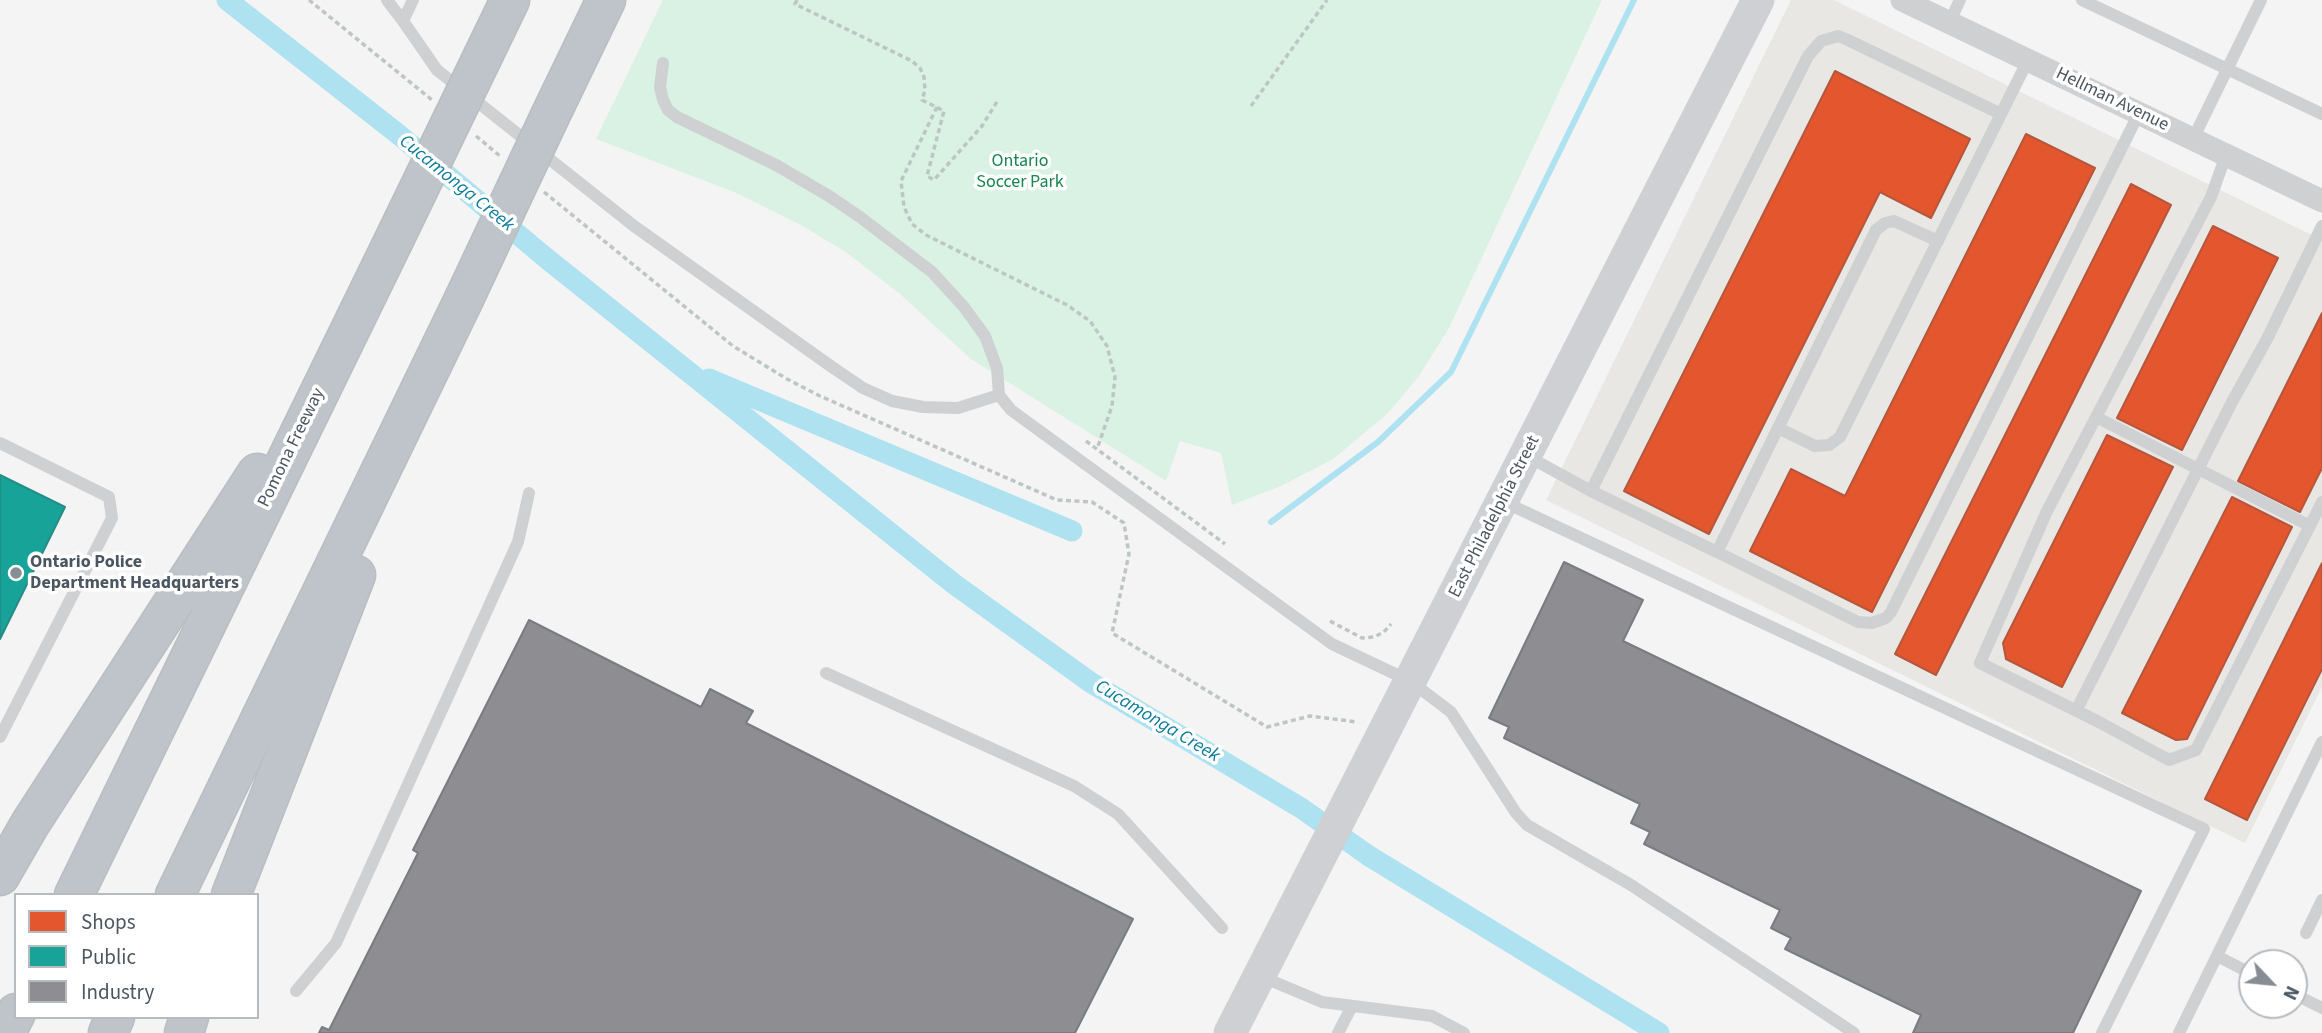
<!DOCTYPE html>
<html>
<head>
<meta charset="utf-8">
<style>
	body { margin:0 }
	#map { position:relative; width:2322px; height:1033px; overflow:hidden; background:#f4f4f4; font-family:"Source Sans 3",sans-serif }
	canvas { display:block }
	.legend { position:absolute; left:14px; top:893px; width:245px; height:126px; box-sizing:border-box; background:#fff; border:2px solid #b7bbc0; margin:0; padding:9px 12px; list-style:none; font-size:21px; color:#4a5661 }
	.legend li { display:flex; align-items:center; gap:14px; height:35px }
	.legend b { width:35px; border:2px solid #b7bbc0 }
	.north { position:absolute; left:2238px; top:949px; width:70px; height:70px; box-sizing:border-box; background:#fff; border:2px solid #b7bbc0; border-radius:50%; rotate:116deg; font-size:19px; font-weight:700; line-height:28px; text-align:center; color:#4a5661 }
	.north::after { content:''; display:block; margin:auto; width:24px; height:32px; background:#868d94; clip-path:polygon(50% 0,100% 100%,50% 72%,0 100%) }
</style>
</head>
<body>
<div id="map">
<canvas width="2322" height="1033"></canvas>
<ul class="legend">
<li><b style="height:19px;background:#e4572e"></b>Shops</li>
<li><b style="height:19px;background:#17a398"></b>Public</li>
<li><b style="height:19px;background:#8d8d92"></b>Industry</li>
</ul>
<div class="north">N</div>
</div>
<script>
const ctx = document.querySelector('canvas').getContext('2d');
ctx.lineJoin = 'round';
function fill(path, color) { ctx.fillStyle = color; ctx.fill(path, 'evenodd'); }
const shape = rows => new Path2D(rows.map(r => 'M' + r).join(''));
function stroke(path, color, width, dash) { ctx.strokeStyle = color; ctx.lineWidth = width; ctx.lineCap = dash ? 'butt' : 'round'; ctx.setLineDash(dash || []); ctx.stroke(path); }
function drawText(font, color, halo, rows, align = 'center') {
  ctx.font = font + ' "Source Sans 3",sans-serif'; ctx.lineWidth = 7; ctx.setLineDash([]); ctx.textBaseline = 'middle'; ctx.strokeStyle = halo; ctx.fillStyle = color; for (const [text, x, y, turn = 0] of rows) {
    ctx.save(); ctx.translate(x, y); ctx.rotate((+turn || 0) * Math.PI / 180); ctx.textAlign = isNaN(turn) ? turn : align; if (halo) ctx.strokeText(text, 0, 0); ctx.fillText(text, 0, 0); ctx.restore();
  }
}
const commercial = shape([
	[1791,0,1834,0,2322,240,2322,687,2245,843,1546,500]
]);
const green = shape([
	[663,0,1602,0,1449,328,1419,376,1387,414,1333,459,1281,486,1232,505,1221,453,1180,441,1166,481,971,359,899,293,847,253,801,225,734,192,596,139]
]);
const shops = shape([
	[1835,71,1970,139,1931,218,1880,192,1709,534,1624,491,1835,71],
	[2026,134,2095,168,1872,612,1750,551,1791,469,1845,496,2026,134],
	[2131,184,2171,205,1936,675,1895,654,2131,184],
	[2213,226,2278,258,2182,450,2117,418,2213,226],
	[2322,313,2322,468,2300,512,2238,481,2322,313],
	[2107,435,2173,467,2062,687,2006,659,2003,643,2107,435],
	[2232,497,2292,527,2187,739,2176,740,2122,713,2232,497],
	[2322,563,2322,669,2247,820,2205,799,2322,563]
]);
const public = shape([
	[0,475,65,507,0,639,0,475]
]);
const industry = shape([
	[1564,562,1643,600,1623,641,2141,891,2073,1033,1913,1033,1921,1015,1785,949,1791,938,1771,928,1780,910,1644,844,1650,832,1631,823,1640,804,1504,738,1509,727,1489,718,1564,562],
	[529,620,701,707,710,689,753,711,746,723,1133,919,1075,1033,319,1033,322,1027,329,1030,418,853,413,850,529,620]
]);
const stream = shape([
	[1271,522,1378,442,1451,372,1634,0]
]);
const canal = shape([
	[227,0,398,134,546,258,954,584,1090,682,1301,808,1369,856,1659,1033],
	[709,379,1072,531]
]);
const path = shape([
	[309,0,432,100],
	[797,0,795,4,912,61,920,68,924,77,925,90,922,100,944,111,927,176,934,180,982,126,998,100],
	[1251,106,1327,0],
	[937,107,901,181,904,207,912,224,926,235,1067,305,1090,321,1107,346,1115,377,1112,406,1097,449],
	[476,136,500,156],
	[544,192,733,346,787,379,820,396,1057,500,1092,502,1124,523,1129,554,1112,633,1267,727,1310,716,1357,722],
	[1086,441,1225,544],
	[1330,621,1362,638,1374,637,1384,632,1391,624]
]);
const lane = shape([
	[387,0,403,21],
	[413,0,403,21,437,70,634,226,832,367,863,388,892,401,923,407,958,408,999,395],
	[2082,0,2322,114],
	[1949,23,1960,0],
	[663,63,660,87,663,100,668,110,677,117,776,165,829,196,860,217,932,272,964,307,985,336,997,368,999,395,1011,410,1332,644,1410,681,1451,712,1516,813,1527,825,1631,885,1854,1033],
	[2193,139,2261,0],
	[2226,155,2211,197,2047,511,1980,663,2097,721,2169,760,2196,750,2322,502],
	[2096,417,2310,526],
	[1778,428,1876,230,1885,223,1894,221,1938,241],
	[0,443,109,497,112,518,0,737],
	[1527,456,1591,491,1717,552,1778,428,1815,446,1829,445,1840,437,2028,60],
	[1591,491,1808,56,1821,41,1838,36,1848,40,2001,114],
	[1504,502,2204,829,2102,1033],
	[1717,552,1858,622,1872,623,1886,618,1891,612,2139,113],
	[826,673,1074,786,1118,814,1222,928],
	[2076,711,2232,402,2267,339,2322,226],
	[2306,933,2322,900],
	[2217,956,2252,974],
	[1260,976,1322,1002,1432,1016,1464,1033],
	[296,991,336,943,518,542,529,493],
	[2294,994,2322,1008],
	[1338,1033,1352,1006],
	[2179,1033,2322,742]
]);
const street = shape([
	[1902,0,2322,201]
]);
const secondary = shape([
	[1230,1033,1758,0]
]);
const highway = shape([
	[483,56,510,0],
	[551,114,606,0],
	[0,876,30,824,257,473],
	[74,895,392,244],
	[175,895,464,299],
	[231,895,356,575],
	[6,1033,16,1013],
	[108,1033,115,1017],
	[184,1033,189,1017]
]);
const highwayBridge = shape([
	[392,244,483,56],
	[464,299,551,114]
]);
const markers = [
	[16,573,7,"#868d94"]
];
const streetNames = [
	["Hellman Avenue",2112,100,26],
	["Pomona Freeway",292,448,-64],
	["East Philadelphia Street",1495,517,-63]
];
const parkNames = [
	["Ontario",1020,162],
	["Soccer Park",1020,183]
];
const poiNames = [
	["Ontario Police",30,563],
	["Department Headquarters",30,584]
];
const waterNames = [
	["Cucamonga Creek",456,184,39],
	["Cucamonga Creek",1157,722,31]
];
fill(commercial, '#e8e7e3');
fill(green, '#d9f2e3');
fill(shops, '#e4572e');
stroke(shops, '#b6573d', 2);
fill(public, '#17a398');
stroke(public, '#268c88', 2);
fill(industry, '#8d8d92');
stroke(industry, '#797c83', 2);
stroke(stream, '#aee2f0', 6);
stroke(canal, '#aee2f0', 21);
stroke(highway, '#b9bec3', 41);
stroke(path, '#bcc7c4', 3.5, [5, 3.5]);
stroke(lane, '#ced0d2', 12);
stroke(street, '#ced0d2', 23);
stroke(secondary, '#ced0d4', 33);
stroke(highway, '#bec4c9', 38);
stroke(highwayBridge, '#b9bec3', 41, []);
stroke(highwayBridge, '#bec4c9', 38);
for (const [x, y, r, color] of markers) { const dot = new Path2D(); dot.arc(x, y, r, 0, 2 * Math.PI); ctx.fillStyle = color; ctx.fill(dot); stroke(dot, '#fff', 2.5); }
drawText('18px', '#4a5661', '#fff', streetNames);
drawText('18px', '#17864f', '#fff', parkNames);
drawText('bold 18px', '#4a5661', '#fff', poiNames, 'left');
drawText('italic 19px', '#0c7c9b', '#fff', waterNames);
</script>
</body>
</html>
